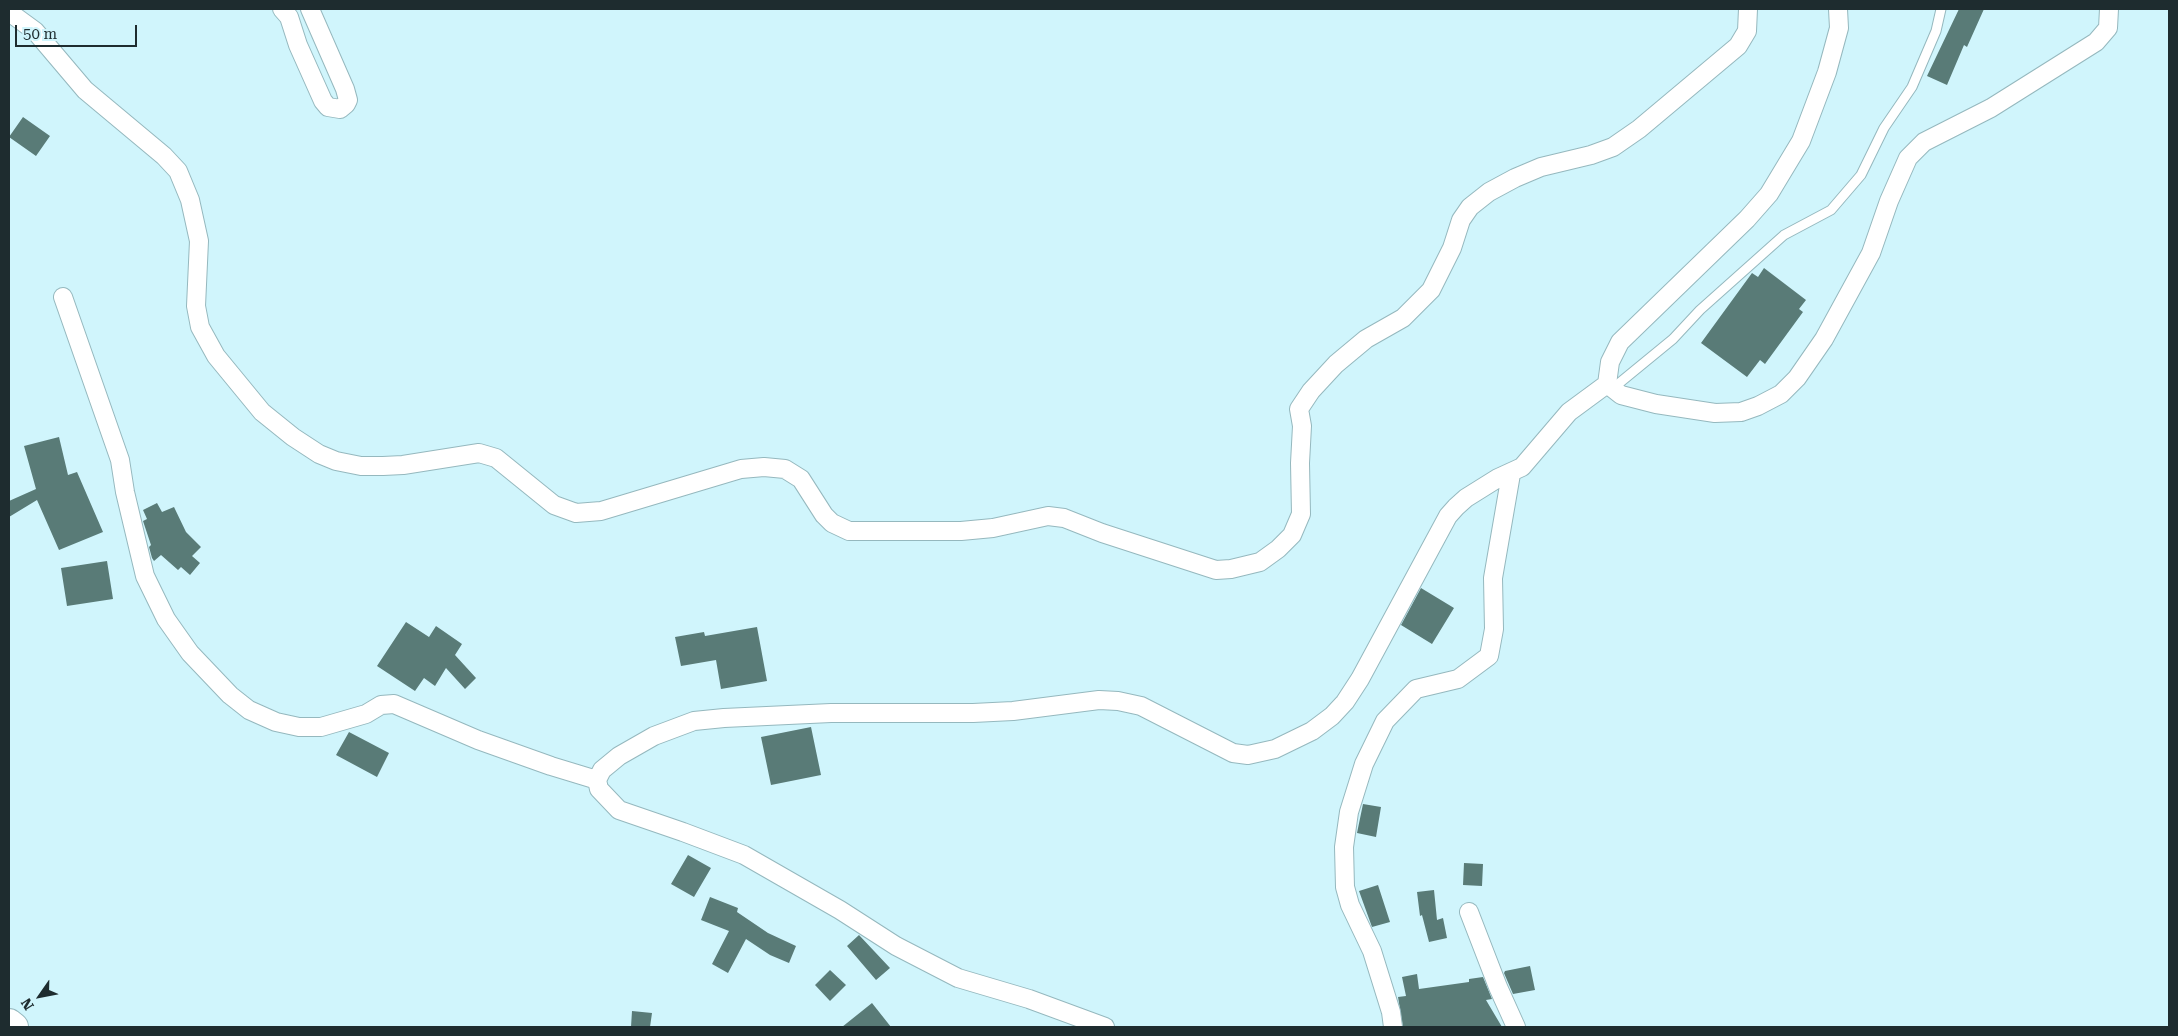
<!DOCTYPE html>
<html>
<head>
<meta charset="utf-8">
<style>
	body { margin:0 }
	#map { position:relative; width:2178px; height:1036px; overflow:hidden; background:#d0f5fc; font-family:"Roboto Serif",serif }
	canvas { display:block }
	.frame { position:absolute; inset:0; border:10px solid #1e2c2f; pointer-events:none }
	.north { position:absolute; left:15px; top:971px; width:50px; height:50px; -webkit-text-stroke:4px #d0f5fc; paint-order:stroke; rotate:237deg; font-size:14px; font-weight:700; line-height:20px; text-align:center; color:#1e2c2f }
	.north::after { content:''; display:block; margin:auto; width:18px; height:22px; background:#1e2c2f; clip-path:polygon(50% 0,100% 100%,50% 72%,0 100%) }
	.scale { position:absolute; left:15px; top:25px; width:122px; height:22px; box-sizing:border-box; border:2px solid #1e2c2f; border-top:0; padding-left:6px; font-size:15px; line-height:18px; white-space:nowrap; color:#1e2c2f; -webkit-text-stroke:4px #d0f5fc; paint-order:stroke }
</style>
</head>
<body>
<div id="map">
<canvas width="2178" height="1036"></canvas>
<div class="frame"></div>
<div class="north">N</div>
<div class="scale">50 m</div>
</div>
<script>
const ctx = document.querySelector('canvas').getContext('2d');
ctx.lineJoin = 'round';
function fill(path, color) { ctx.fillStyle = color; ctx.fill(path, 'evenodd'); }
const shape = rows => new Path2D(rows.map(r => 'M' + r).join(''));
function stroke(path, color, width, dash) { ctx.strokeStyle = color; ctx.lineWidth = width; ctx.lineCap = dash ? 'butt' : 'round'; ctx.setLineDash(dash || []); ctx.stroke(path); }
const building = shape([
	[1959,9,1984,9,1967,47,1964,45,1947,85,1927,76],
	[23,117,50,136,36,156,9,137],
	[1764,268,1806,300,1799,309,1803,312,1765,364,1760,360,1747,377,1701,343,1752,273,1758,277],
	[59,437,68,475,77,472,103,532,59,550,37,500,9,517,9,501,36,489,24,446],
	[157,503,162,512,174,507,186,532,201,547,192,556,200,563,190,575,181,567,178,570,161,555,154,561,152,558,149,547,151,545,143,521,147,519,143,510],
	[107,561,113,599,67,606,61,568],
	[1421,588,1454,608,1432,644,1401,625],
	[406,622,429,637,436,626,462,644,455,655,476,678,465,689,446,668,435,686,424,678,415,691,377,666],
	[757,627,767,681,721,689,716,660,681,666,675,637,704,632,705,636],
	[811,727,821,775,771,785,761,737],
	[349,732,389,753,377,777,336,755],
	[1363,804,1381,807,1376,837,1357,833],
	[688,855,711,868,694,897,671,884],
	[1464,863,1483,864,1482,886,1463,885],
	[1378,885,1390,922,1372,927,1359,891],
	[1434,890,1437,920,1443,918,1447,938,1429,942,1422,915,1420,916,1417,892],
	[710,897,738,908,737,912,768,933,796,946,789,963,770,955,746,939,728,973,712,964,729,931,701,920],
	[859,935,890,968,876,980,847,946],
	[1530,966,1535,990,1513,994,1504,973,1505,971],
	[830,970,846,985,830,1001,815,985],
	[1417,974,1419,989,1469,982,1469,979,1483,977,1492,999,1486,1000,1502,1027,1403,1027,1398,997,1406,996,1402,977],
	[872,1003,891,1027,842,1027],
	[632,1011,652,1013,650,1027,631,1027]
]);
const lane = shape([
	[1612,389,1673,339,1700,310,1784,235,1831,210,1861,175,1884,128,1912,87,1936,31,1941,9]
]);
const street = shape([
	[282,9,289,17,298,45,323,101,328,107,340,109,346,104,348,100,345,89,310,9],
	[1838,9,1839,28,1827,72,1801,141,1769,194,1747,219,1620,342,1610,362,1607,384,1621,395,1656,404,1715,413,1741,412,1758,406,1781,394,1797,378,1824,339,1871,253,1889,201,1908,158,1924,142,1991,108,2096,42,2108,28,2109,9],
	[9,12,35,31,85,90,164,156,178,171,190,200,199,241,196,306,200,327,216,356,262,412,293,437,319,454,336,461,361,466,383,466,403,465,479,453,496,458,554,505,576,513,601,511,741,469,764,467,785,469,801,479,824,515,832,523,849,531,961,531,993,528,1048,516,1064,518,1102,533,1216,570,1231,569,1260,562,1278,549,1292,535,1301,514,1300,463,1302,426,1299,409,1311,391,1336,364,1366,339,1403,318,1431,290,1452,248,1461,220,1470,207,1489,192,1515,178,1541,167,1591,155,1613,147,1639,129,1738,46,1747,31,1748,9],
	[63,297,120,460,125,492,145,576,166,619,190,653,230,695,249,710,276,722,299,727,321,727,366,714,381,705,394,704,478,740,551,766,597,780],
	[1469,912,1498,987,1516,1027],
	[1105,1027,1029,999,958,978,896,946,840,910,744,855,683,832,619,810,599,789,597,780,602,770,619,756,654,736,694,721,724,718,831,713,973,713,1013,711,1099,700,1118,701,1141,706,1233,753,1248,755,1275,749,1312,731,1332,716,1345,702,1360,679,1448,516,1456,507,1466,498,1498,478,1522,467,1569,412,1607,384],
	[1393,1027,1391,1012,1372,951,1350,905,1345,887,1344,847,1349,812,1364,764,1385,721,1416,689,1458,679,1489,656,1494,629,1493,578,1511,474]
]);
const highway = shape([
	[9,1023,14,1027]
]);
fill(building, '#597b77');
stroke(lane, '#95b8be', 11);
stroke(street, '#95b8be', 20);
stroke(highway, '#95b8be', 30);
stroke(lane, '#fff', 9);
stroke(street, '#fff', 18);
stroke(highway, '#fff', 28);
</script>
</body>
</html>
